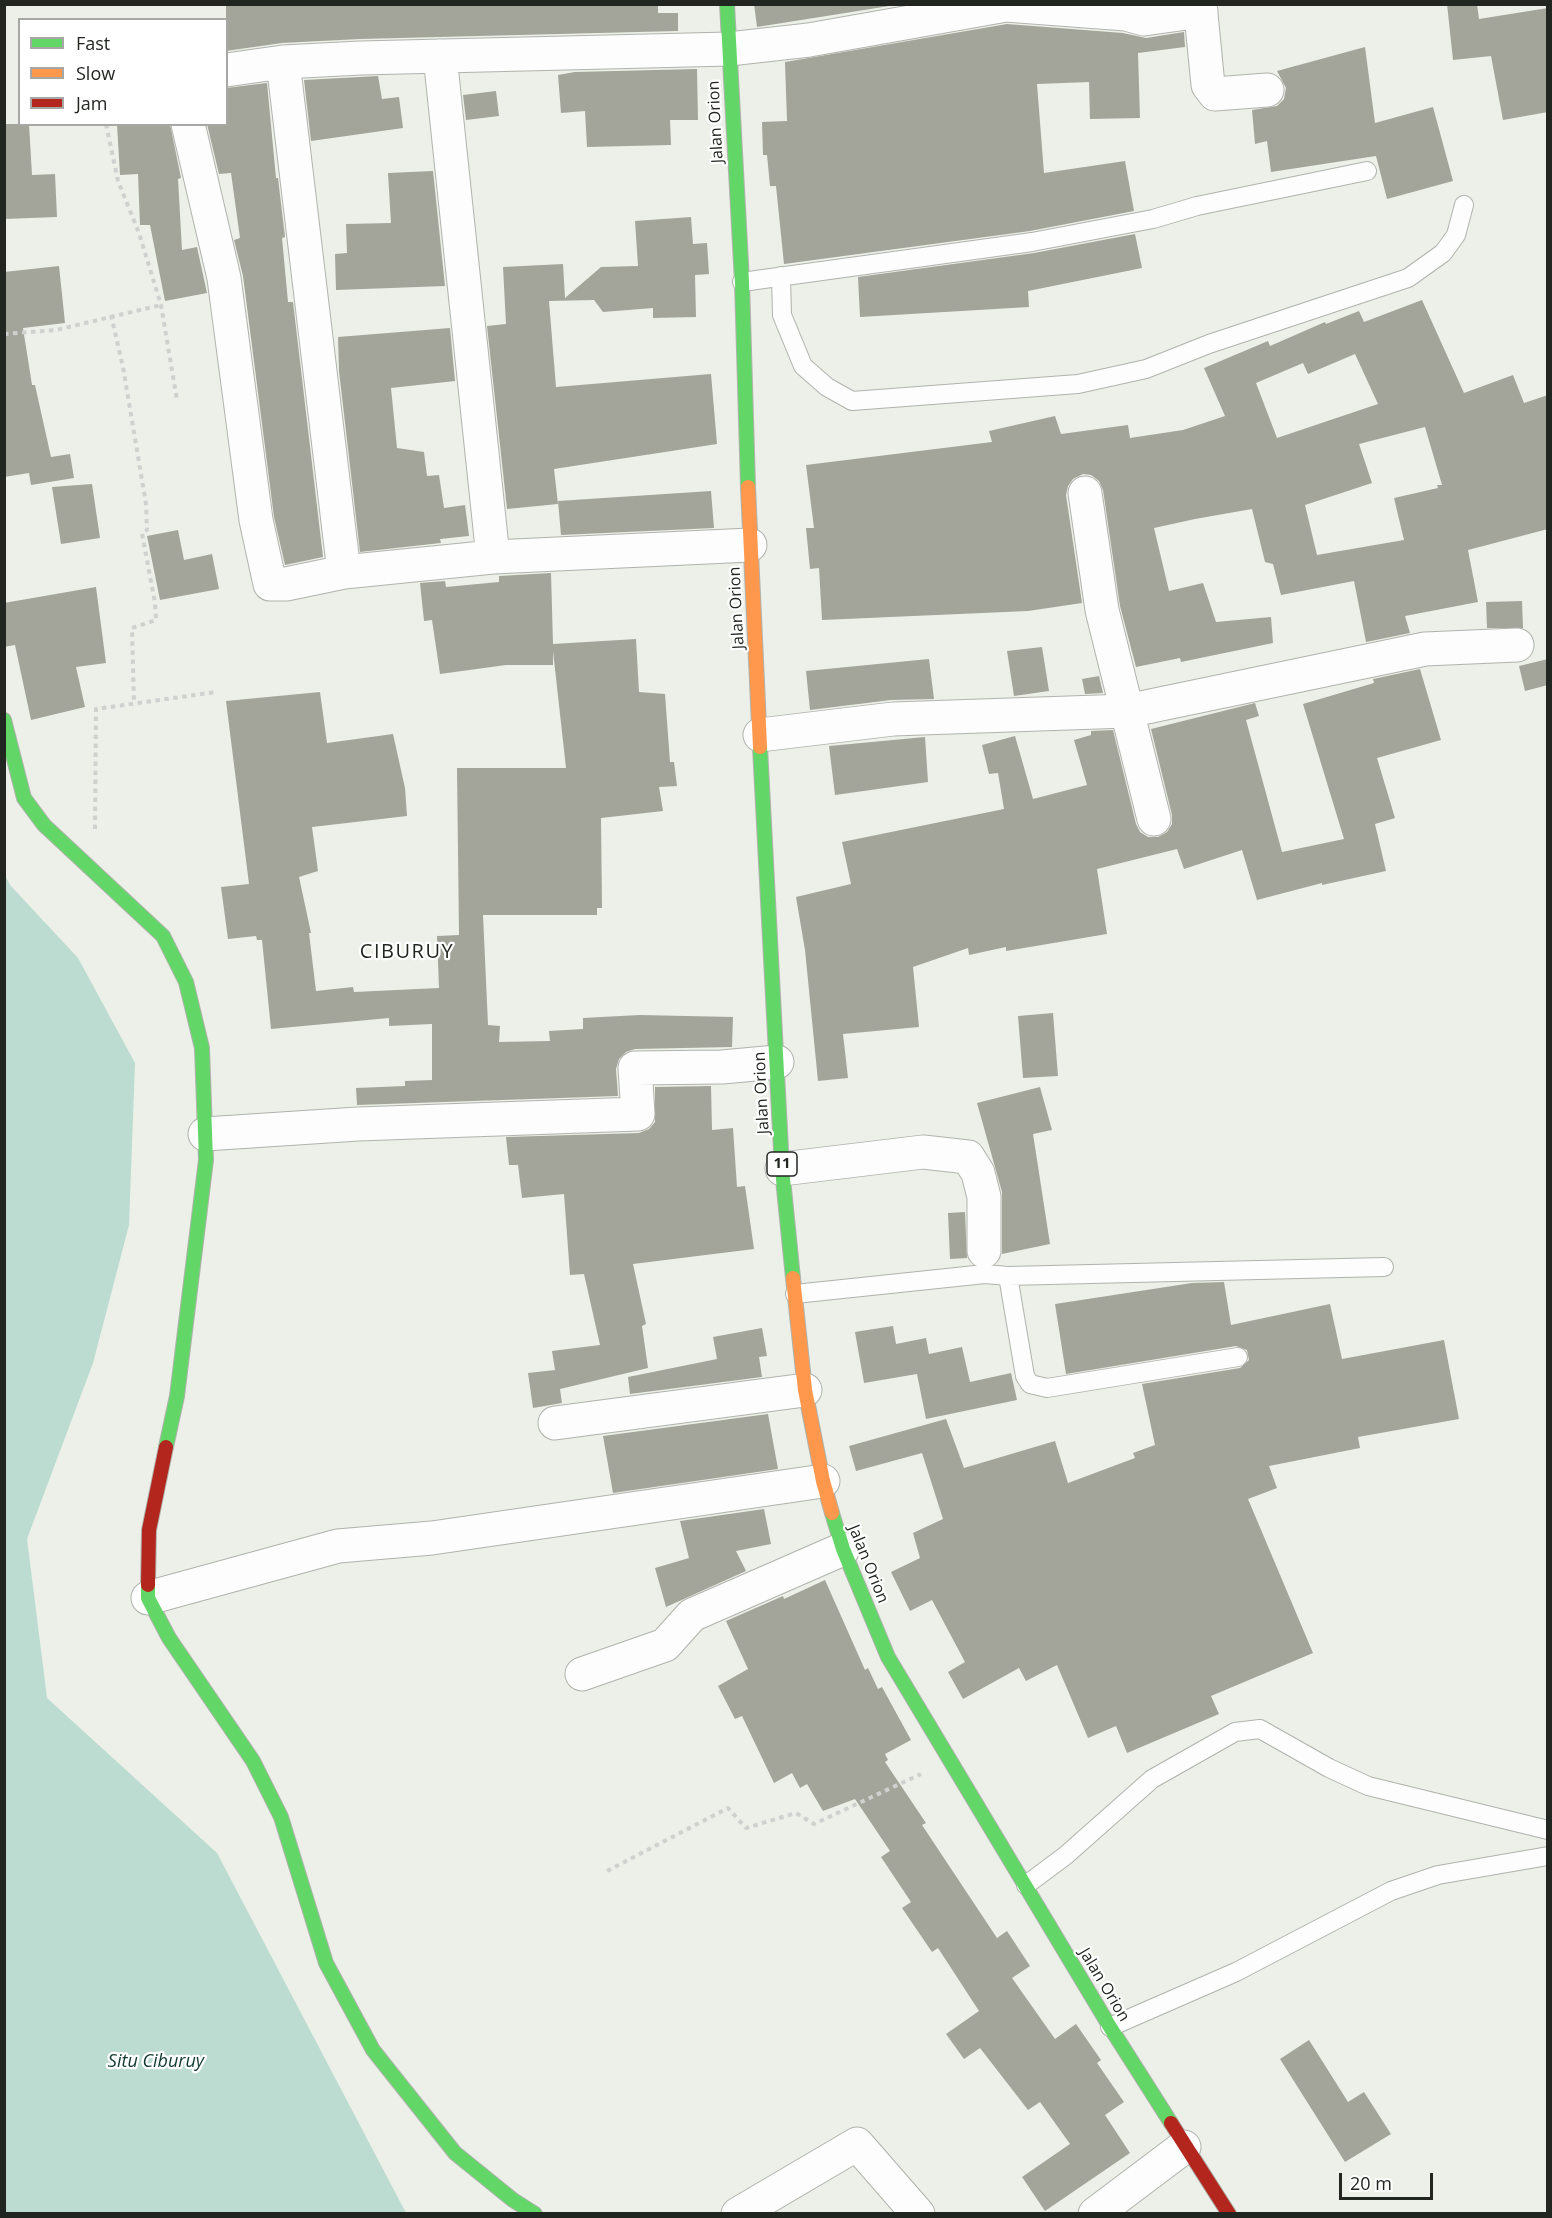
<!DOCTYPE html>
<html>
<head>
<meta charset="utf-8">
<style>
	body { margin:0 }
	#map { position:relative; width:1552px; height:2218px; overflow:hidden; background:#ecf0e8; font-family:"Open Sans",sans-serif }
	canvas { display:block }
	.frame { position:absolute; inset:0; border:6px solid #222620; pointer-events:none }
	.legend { position:absolute; left:18px; top:18px; width:210px; height:108px; box-sizing:border-box; background:#fff; border:2px solid #a7a8a6; margin:0; padding:8px 10px; list-style:none; font-size:18px; color:#222620 }
	.legend li { display:flex; align-items:center; gap:12px; height:30px }
	.legend b { width:30px; border:2px solid #a7a8a6 }
	.scale { position:absolute; left:1339px; top:2173px; width:94px; height:27px; box-sizing:border-box; border:3px solid #222620; border-top:0; padding-left:8px; font-size:18px; line-height:21px; white-space:nowrap; color:#222620; -webkit-text-stroke:4px #fff; paint-order:stroke }
</style>
</head>
<body>
<div id="map">
<canvas width="1552" height="2218"></canvas>
<div class="frame"></div>
<ul class="legend">
<li><b style="height:8px;background:#63d668"></b>Fast</li>
<li><b style="height:8px;background:#ff974d"></b>Slow</li>
<li><b style="height:8px;background:#b3261e"></b>Jam</li>
</ul>
<div class="scale">20 m</div>
</div>
<script>
const ctx = document.querySelector('canvas').getContext('2d');
ctx.lineJoin = 'round';
function fill(path, color) { ctx.fillStyle = color; ctx.fill(path, 'evenodd'); }
const shape = rows => new Path2D(rows.map(r => 'M' + r).join(''));
function stroke(path, color, width, dash) { ctx.strokeStyle = color; ctx.lineWidth = width; ctx.lineCap = dash ? 'butt' : 'round'; ctx.setLineDash(dash || []); ctx.stroke(path); }
function drawText(font, color, halo, rows, align = 'center') {
  ctx.font = font + ' "Open Sans",sans-serif'; ctx.lineWidth = 4.5; ctx.setLineDash([]); ctx.textBaseline = 'middle'; ctx.strokeStyle = halo; ctx.fillStyle = color; for (const [text, x, y, turn = 0] of rows) {
    ctx.save(); ctx.translate(x, y); ctx.rotate((+turn || 0) * Math.PI / 180); ctx.textAlign = isNaN(turn) ? turn : align; if (halo) ctx.strokeText(text, 0, 0); ctx.fillText(text, 0, 0); ctx.restore();
  }
}
const water = shape([
	[4,873,10,885,78,958,135,1063,129,1225,93,1363,27,1539,47,1698,217,1853,406,2213,5,2213]
]);
const building = shape([
	[226,4,658,4,658,13,678,13,678,31,360,39,282,43,226,51],
	[754,4,902,4,757,27],
	[1447,4,1477,4,1479,19,1548,8,1548,112,1503,120,1491,56,1453,60],
	[1007,24,1123,33,1146,38,1184,32,1185,47,1138,53,1140,118,1090,119,1089,82,1037,84,1044,173,1125,161,1134,211,1030,231,784,264,776,186,770,186,767,155,763,155,762,122,787,121,785,62],
	[1365,47,1375,123,1433,107,1453,181,1387,199,1376,156,1271,172,1267,141,1255,144,1252,110,1277,106,1284,99,1286,88,1277,71],
	[697,69,698,120,670,120,671,145,587,147,585,111,561,113,558,75,575,72],
	[378,76,382,99,399,97,403,128,311,141,304,80],
	[267,83,276,178,278,178,285,237,282,238,288,302,293,302,323,557,285,565,274,517,243,276,234,240,240,238,231,173,219,174,207,124,226,124,226,88],
	[496,91,499,116,466,120,463,95],
	[4,124,29,124,32,175,55,174,57,217,4,219],
	[117,124,170,124,181,178,178,179,182,250,197,247,207,293,165,301,150,225,140,225,138,174,120,175],
	[433,171,445,286,336,290,335,254,347,253,346,224,391,223,388,173],
	[691,217,693,244,707,243,709,274,695,275,696,317,653,318,653,308,603,312,594,300,549,301,556,387,711,374,717,444,554,469,558,504,507,509,487,326,506,324,503,267,563,264,565,298,601,267,638,266,635,221],
	[1135,234,1142,268,1028,291,1029,307,860,317,858,277,1034,253],
	[59,266,65,323,23,328,32,385,35,385,51,457,70,454,74,478,31,485,29,473,4,477,4,272],
	[1422,300,1464,393,1513,375,1524,403,1548,395,1548,529,1468,550,1478,602,1405,616,1410,633,1366,642,1354,581,1281,595,1273,564,1265,562,1252,509,1195,519,1154,528,1169,591,1203,583,1216,622,1271,617,1273,643,1181,662,1180,658,1136,667,1120,606,1103,490,1099,481,1091,475,1083,474,1073,479,1068,486,1066,495,1082,603,1028,611,822,620,819,568,810,569,806,528,814,528,806,465,992,442,989,431,1055,416,1061,434,1128,425,1130,438,1183,430,1225,416,1204,368,1268,341,1270,346,1325,322,1326,324,1359,311,1364,322],
	[1355,354,1378,404,1277,438,1256,383,1303,363,1308,374],
	[1425,427,1442,485,1437,485,1438,488,1394,498,1404,540,1317,555,1305,505,1372,483,1359,444],
	[450,328,455,381,391,388,397,448,424,452,427,476,439,475,444,508,465,505,469,536,440,539,441,543,360,552,339,371,338,337],
	[92,484,100,538,61,544,52,487],
	[711,491,714,528,561,535,558,501],
	[178,530,184,560,212,554,219,589,160,600,147,536],
	[551,573,553,644,636,639,639,692,665,694,670,762,674,762,677,786,659,787,663,811,601,818,602,908,597,908,597,915,483,915,488,1025,500,1026,499,1042,550,1041,549,1031,583,1029,583,1018,640,1015,733,1017,732,1047,635,1049,626,1052,619,1059,616,1069,618,1096,357,1105,356,1088,405,1086,405,1081,432,1080,432,1024,389,1026,389,1018,271,1029,262,940,257,940,256,936,228,939,221,887,249,884,226,701,320,692,327,743,393,734,405,788,407,816,312,827,318,871,299,877,311,933,309,933,316,991,353,987,354,992,439,988,437,936,459,935,457,768,566,768,553,651,553,665,506,665,440,674,432,620,424,621,420,583,445,581,446,587,499,582,499,576],
	[96,587,106,663,76,667,85,707,31,720,15,645,4,647,4,603],
	[1522,601,1523,628,1487,628,1486,602],
	[1042,647,1049,691,1014,696,1007,651],
	[929,659,934,699,891,700,810,710,806,671],
	[1548,659,1548,685,1525,691,1519,666],
	[1420,669,1441,740,1377,758,1395,818,1375,824,1386,871,1322,885,1322,883,1257,900,1242,850,1184,869,1177,849,1097,869,1107,934,1006,951,1006,947,969,955,968,948,913,967,919,1027,843,1034,848,1078,818,1081,805,950,796,897,851,884,842,842,1004,809,998,773,989,774,982,745,1015,736,1033,799,1087,785,1074,740,1091,735,1091,731,1113,730,1136,824,1140,832,1148,837,1158,837,1167,832,1172,824,1172,815,1151,729,1255,703,1259,716,1246,720,1282,852,1344,839,1303,704,1374,683,1373,679],
	[1099,676,1103,693,1085,694,1082,679],
	[925,737,928,782,835,795,829,746],
	[1053,1013,1058,1076,1023,1078,1018,1016],
	[711,1086,712,1130,733,1128,737,1187,745,1186,754,1249,633,1264,646,1324,642,1326,648,1368,560,1389,562,1403,533,1408,528,1373,555,1370,552,1351,600,1345,584,1274,570,1275,564,1194,522,1198,518,1165,509,1165,506,1137,639,1133,649,1129,655,1122,655,1087],
	[1040,1087,1052,1130,1033,1134,1050,1244,1002,1254,1002,1192,977,1103],
	[965,1212,967,1258,950,1259,948,1213],
	[1224,1282,1231,1325,1330,1304,1342,1359,1444,1340,1459,1419,1358,1437,1360,1448,1269,1466,1277,1488,1248,1499,1313,1653,1211,1696,1219,1714,1127,1753,1116,1726,1088,1738,1057,1665,1026,1681,1019,1668,963,1699,948,1672,965,1662,932,1600,910,1611,891,1572,920,1558,913,1533,943,1519,922,1453,856,1471,849,1446,946,1419,964,1468,1055,1441,1068,1483,1135,1458,1133,1453,1155,1445,1142,1384,1240,1368,1249,1360,1247,1350,1236,1346,1066,1374,1055,1304,1192,1283],
	[893,1326,896,1344,926,1338,929,1354,962,1347,970,1382,1011,1373,1017,1400,926,1419,917,1374,864,1383,855,1332],
	[762,1328,767,1356,759,1357,762,1377,630,1394,628,1377,717,1359,713,1337],
	[768,1414,778,1469,613,1493,603,1436],
	[764,1509,771,1544,736,1551,746,1571,666,1607,655,1568,689,1558,680,1521],
	[825,1580,865,1670,868,1668,878,1689,882,1687,911,1740,885,1754,888,1760,885,1762,926,1823,922,1825,997,1938,1007,1931,1030,1966,1012,1978,1055,2039,1076,2024,1101,2060,1097,2063,1124,2102,1105,2115,1130,2153,1045,2211,1022,2177,1070,2144,1040,2102,1028,2110,980,2048,964,2059,946,2034,979,2011,938,1948,932,1952,902,1908,911,1902,881,1857,890,1851,855,1799,823,1811,807,1784,800,1788,792,1773,774,1783,742,1716,735,1719,718,1686,748,1669,726,1621,783,1596,784,1599],
	[1309,2040,1348,2102,1364,2092,1391,2134,1345,2162,1280,2059]
]);
const path = shape([
	[106,124,118,181,139,233,161,305,177,400],
	[111,315,123,367,146,504,147,530,142,533,155,603,156,620,132,628,134,703],
	[4,334,56,330,161,305],
	[95,829,96,709,216,692],
	[607,1871,728,1808,746,1828,796,1813,814,1824,921,1774]
]);
const lane = shape([
	[781,276,782,315,803,366,827,387,852,401,1078,384,1146,369,1209,344,1408,278,1443,253,1456,235,1464,205],
	[742,282,1032,242,1153,219,1197,206,1367,171],
	[1008,1276,1025,1376,1030,1384,1047,1388,1238,1357],
	[795,1294,985,1274,1008,1276,1384,1267],
	[1026,1885,1065,1856,1152,1779,1235,1732,1260,1729,1329,1768,1368,1786,1548,1830],
	[1110,2027,1236,1972,1391,1891,1438,1875,1548,1856]
]);
const street = shape([
	[1200,4,1208,85,1215,94,1267,90],
	[440,56,493,557],
	[283,62,344,572],
	[226,70,283,62,361,58,729,49,809,40,1006,5,1126,14,1144,19,1201,11],
	[188,124,224,278,256,520,270,584,286,584,344,572,493,557,750,545],
	[1085,493,1102,610,1154,819],
	[760,735,893,719,1127,711,1425,649,1517,645],
	[205,1134,358,1124,638,1114,635,1068,722,1067,777,1062],
	[782,1169,923,1152,968,1157,978,1173,984,1197,984,1251],
	[555,1423,805,1390],
	[148,1598,338,1546,432,1538,823,1481],
	[582,1674,665,1645,692,1615,843,1549],
	[738,2214,857,2144,918,2214],
	[1095,2214,1184,2147]
]);
const fast = shape([
	[727,4,742,282,748,487],
	[4,720,24,798,44,825,163,936,186,982,202,1048,206,1160,177,1396,166,1447],
	[760,747,782,1169,793,1278],
	[832,1513,843,1549,888,1657,1110,2027,1171,2123],
	[148,1585,148,1598,169,1638,253,1761,281,1817,326,1963,373,2050,455,2153,513,2200,535,2214]
]);
const slow = shape([
	[748,487,760,747],
	[793,1278,805,1390,823,1481,832,1513]
]);
const jam = shape([
	[148,1585,149,1530,166,1447],
	[1171,2123,1229,2214]
]);
const shields = [
	[782,1164,30]
];
const shieldNames = [
	["11",782,1164]
];
const streetNames = [
	["Jalan Orion",716,122,-93],
	["Jalan Orion",737,608,-93],
	["Jalan Orion",762,1093,-93],
	["Jalan Orion",868,1564,68],
	["Jalan Orion",1104,1985,59]
];
const waterNames = [
	["Situ Ciburuy",156,2062]
];
const quarterNames = [
	["CIBURUY",407,952]
];
fill(water, '#bcdbd1');
fill(building, '#a3a59b');
stroke(lane, '#b0b3ad', 20);
stroke(street, '#b0b3ad', 35);
stroke(fast, '#b0b3ad', 16);
stroke(slow, '#b0b3ad', 16);
stroke(jam, '#b0b3ad', 16);
stroke(path, '#cfd1cf', 4, [4.5, 4.5]);
stroke(lane, '#fcfdfc', 18);
stroke(street, '#fcfdfc', 33);
stroke(fast, '#63d668', 14);
stroke(slow, '#ff974d', 14);
stroke(jam, '#b3261e', 14);
for (const [x, y, w] of shields) { const box = new Path2D(); box.roundRect(x - w / 2, y - 12, w, 24, 4.5); ctx.fillStyle = '#fff'; ctx.fill(box); stroke(box, '#222620', 1.5); }
drawText('bold 15px', '#222620', null, shieldNames);
drawText('16px', '#222620', '#fff', streetNames);
drawText('italic 18px', '#123a32', '#fff', waterNames);
ctx.letterSpacing = '1.5px';
drawText('20px', '#222620', '#fff', quarterNames);
ctx.letterSpacing = '0px';
</script>
</body>
</html>
